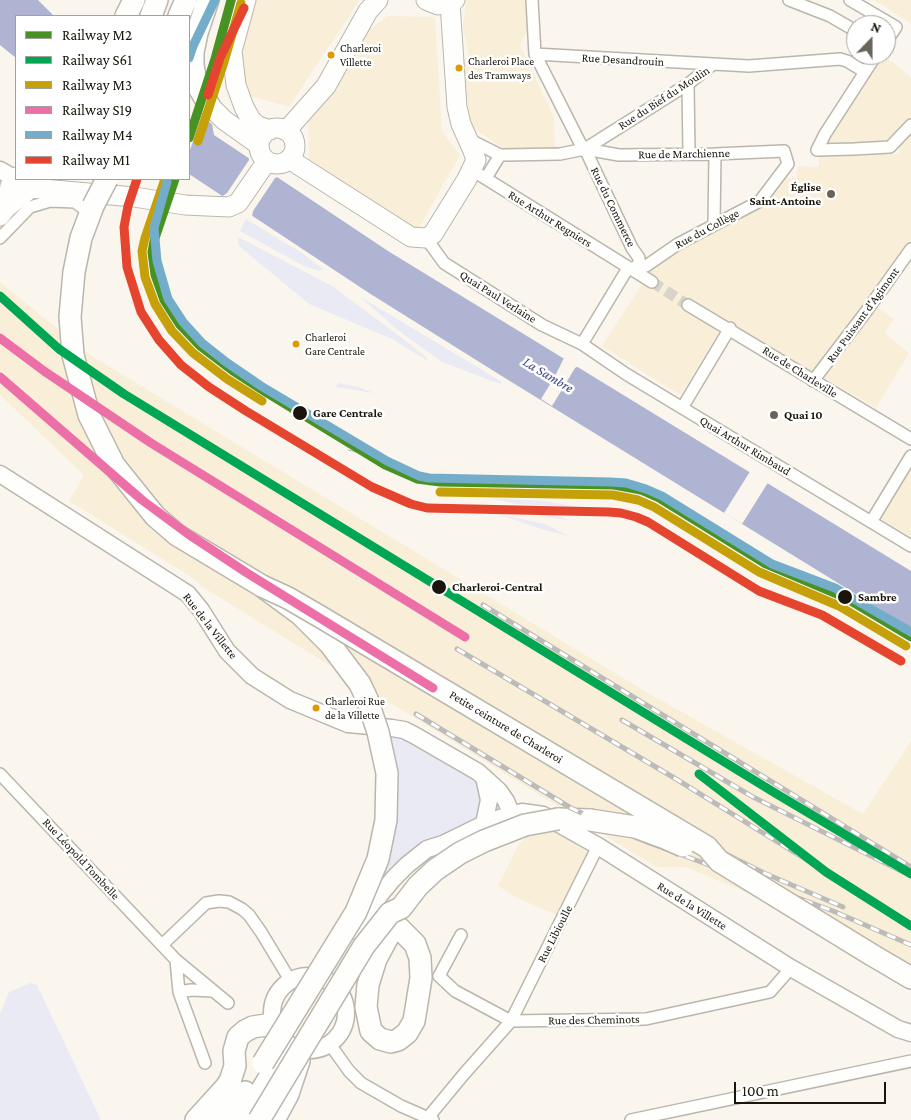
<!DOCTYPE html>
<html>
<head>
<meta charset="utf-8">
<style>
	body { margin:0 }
	#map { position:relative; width:911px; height:1120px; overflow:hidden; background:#faf6ed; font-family:"Crimson Pro",serif }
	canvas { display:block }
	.legend { position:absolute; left:15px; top:15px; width:175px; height:165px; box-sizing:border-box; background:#fff; border:1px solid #a3a19e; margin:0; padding:6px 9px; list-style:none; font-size:15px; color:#19150c }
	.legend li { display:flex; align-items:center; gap:10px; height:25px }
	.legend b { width:25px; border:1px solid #a3a19e }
	.north { position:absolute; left:846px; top:15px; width:50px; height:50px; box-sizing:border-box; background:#fff; border:1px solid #a3a19e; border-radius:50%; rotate:22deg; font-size:14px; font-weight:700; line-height:20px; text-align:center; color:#19150c }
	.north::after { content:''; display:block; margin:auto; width:18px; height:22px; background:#68645b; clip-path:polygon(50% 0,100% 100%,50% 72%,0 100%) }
	.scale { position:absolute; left:734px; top:1082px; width:152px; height:22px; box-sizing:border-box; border:2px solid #19150c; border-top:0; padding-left:6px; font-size:15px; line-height:18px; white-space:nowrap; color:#19150c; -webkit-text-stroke:4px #fff; paint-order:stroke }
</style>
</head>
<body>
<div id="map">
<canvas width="911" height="1120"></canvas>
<ul class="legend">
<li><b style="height:6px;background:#489224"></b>Railway M2</li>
<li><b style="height:6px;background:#00a651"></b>Railway S61</li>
<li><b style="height:6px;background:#c6a008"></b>Railway M3</li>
<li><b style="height:6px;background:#ed6fa7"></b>Railway S19</li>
<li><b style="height:6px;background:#74adca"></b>Railway M4</li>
<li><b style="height:6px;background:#e5442e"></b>Railway M1</li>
</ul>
<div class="north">N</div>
<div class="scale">100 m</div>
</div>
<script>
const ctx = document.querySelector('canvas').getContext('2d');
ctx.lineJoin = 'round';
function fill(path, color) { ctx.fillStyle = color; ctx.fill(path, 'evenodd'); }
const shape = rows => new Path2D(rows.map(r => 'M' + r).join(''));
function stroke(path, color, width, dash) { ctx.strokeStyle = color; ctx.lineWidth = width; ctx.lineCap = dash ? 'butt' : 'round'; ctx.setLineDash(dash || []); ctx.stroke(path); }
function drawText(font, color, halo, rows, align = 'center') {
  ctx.font = font + ' "Crimson Pro",serif'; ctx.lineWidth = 5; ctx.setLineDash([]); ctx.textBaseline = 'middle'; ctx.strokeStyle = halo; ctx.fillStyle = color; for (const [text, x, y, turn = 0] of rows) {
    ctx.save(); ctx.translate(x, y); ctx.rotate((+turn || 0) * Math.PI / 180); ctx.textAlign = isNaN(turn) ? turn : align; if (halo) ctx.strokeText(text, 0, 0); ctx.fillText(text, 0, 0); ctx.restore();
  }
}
const built = shape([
	[255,0,360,0,289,107,250,96,240,59,244,32],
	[466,0,525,0,527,31,520,45,554,117,555,149,504,149,471,126,462,60,469,58,463,28],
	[873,0,911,0,911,24,881,4],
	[388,16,435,17,442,131,460,155,419,228,400,223,309,168,308,119,348,65,369,30],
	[884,56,911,77,911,119,891,139,883,144,830,144,827,139,878,58],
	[911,132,911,239,813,373,726,321,680,395,602,346,650,272,649,266,770,200,786,178,796,178,798,166,819,167,819,157,899,154,900,143],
	[0,282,90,355,648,693,863,814,911,741,911,972,826,925,685,867,656,867,201,586,191,577,69,501,84,475,0,395],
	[876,307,894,319,885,333,909,353,876,408,825,378],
	[911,466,911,537,879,518],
	[540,823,588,852,557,915,515,897,498,886,518,846]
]);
const green = shape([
	[246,219,302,253,323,269,319,271,304,266,240,231],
	[238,237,332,286,398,335,426,357,428,361,392,339,309,304,245,251,238,244],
	[359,296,502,382,500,384,442,362,399,331],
	[338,383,358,387,374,393,336,387],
	[491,498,545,501,578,507,516,504],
	[516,509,547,512,572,521,547,517],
	[498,514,545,524,569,536,544,530],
	[387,733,411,737,476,777,500,804,505,812,383,882,380,875],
	[30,983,37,985,101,1120,0,1120,0,1014,9,992]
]);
const water = shape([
	[0,0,38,0,54,16,16,16,16,58,0,45],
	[189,108,212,124,214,135,388,251,911,571,911,628,505,378,369,293,189,174]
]);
const pier = shape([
	[189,106,202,114,189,153],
	[249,156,280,176,275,178,253,211,252,217,254,221,220,198,227,193,249,160],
	[565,356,580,365,575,368,566,383,567,387,563,388,552,406,541,399,552,381,551,377,555,376],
	[751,470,769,481,742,524,724,513]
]);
const streetTunnel = shape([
	[652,282,688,305]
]);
const street = shape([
	[532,0,535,54,580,143,585,149,632,248,639,258,639,265],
	[789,0,830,16,856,31],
	[850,0,896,27,886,42],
	[535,54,749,66,840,59,847,61,865,72],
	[876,55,825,134,817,150,854,149,890,147,911,125],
	[688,84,689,153],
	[468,139,500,155,505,155,560,154,585,149,619,155,715,154,784,151,788,164,760,201,678,244,646,266,639,265,633,268,628,268],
	[585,149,688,84,712,65],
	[472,170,652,282],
	[486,178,500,155],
	[714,224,715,154],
	[0,238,30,207,50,201,75,202,83,208],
	[426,238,444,263,542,325,582,344,626,374,911,546],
	[688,305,911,439],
	[582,344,628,268],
	[813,381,868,309,911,249],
	[682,408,730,328],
	[871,522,911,456],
	[0,774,176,960,228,1003],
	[461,935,439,976,455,991,511,1021,646,1019,770,992,791,968],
	[162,945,206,903,219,901,229,902,242,909,249,915,261,932,290,980],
	[176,960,179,992,205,1063],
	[179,992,191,990,213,991],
	[329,1043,349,1071,361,1083,401,1106,433,1120],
	[426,1120,464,1074,511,1021,598,846],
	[631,1120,911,1061]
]);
const secondary = shape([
	[0,170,26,185],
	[0,474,188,594,201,610,227,651,252,676,290,700,348,724,392,728,404,730,414,735,478,772,499,791,506,801,512,815],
	[484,824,489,800,484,777],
	[357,931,379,896,393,879,407,865,427,849,443,844,484,824,500,818,522,812,543,815,598,846,791,968,898,1029,911,1033],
	'272 1013a37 37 0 1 1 74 0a37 37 0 1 1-74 0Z'
]);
const primary = shape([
	[246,0,232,51,236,85,244,107,251,120,258,126,270,130],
	[426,0,438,5,450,3,455,0],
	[209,105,224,120,259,145],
	'259 146a18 18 0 1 1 36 0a18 18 0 1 1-36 0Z',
	[286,131,326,86,368,11,378,0],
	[289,159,411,237,426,238,433,234,467,179,476,160,473,151,461,124,457,107,450,3],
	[6,208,10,186,16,177],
	[0,216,6,208,31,188,134,197,185,205,229,207,238,203,267,161]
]);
const highway = shape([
	[208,0,197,33,193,52,193,65,196,83,209,105],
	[126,16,134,0],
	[151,16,157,0],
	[179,16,186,0],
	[93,206,81,238,74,272,70,317,73,355,89,415,114,465,155,516,177,535,262,586,300,614,330,644,360,684,367,699],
	[558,819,590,820],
	[367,923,382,921,398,927,415,944,420,958,421,978,414,1021,407,1033,398,1040,391,1042,380,1039,371,1031,366,1007,368,985,371,975,376,959,390,933],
	[872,955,911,978],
	[196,1120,226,1087,230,1081,235,1066,234,1051,238,1037,245,1031,253,1027,266,1025,274,1027],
	[219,1120,245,1092],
	[244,1120,275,1068,282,1038],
	[274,1120,288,1094,299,1061]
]);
const tram = shape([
	[348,450,369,455]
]);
const rail = shape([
	[0,298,12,307],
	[483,605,911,867],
	[457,649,676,779,826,872],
	[432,691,536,754,617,800,764,873,843,907],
	[416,714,571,808,607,825,647,842,833,911,911,945],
	[622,720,753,797,911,876]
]);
const highwayBridge = shape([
	[93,206,107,179],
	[262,586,288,598,319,616,707,847,719,861,872,955],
	[590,820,635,827,665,838,683,846],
	[263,1063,356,912,378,859,386,820,387,773,378,732,367,699],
	[259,1120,364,946,390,913,401,908,418,886,435,870,460,853,484,841,525,825,558,819]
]);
const rail1 = shape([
	[189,138,215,59,231,0],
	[175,179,154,241,152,252,155,275,164,300,180,325,200,346,233,371,267,393,385,465,417,479,440,482,614,485,641,490,659,498,764,563,844,597,911,637]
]);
const rail2 = shape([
	[0,296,59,349,124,394,775,793,911,874],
	[699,774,826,872,911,926]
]);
const rail3 = shape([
	[198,141,224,62,241,3],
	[165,179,145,238,142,251,145,277,155,304,172,331,193,353,227,379,262,401],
	[440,492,613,495,638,500,654,507,759,572,839,606,906,646]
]);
const rail4 = shape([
	[0,338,44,371,151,443,465,637],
	[0,377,142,500,188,534,247,573,433,688]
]);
const rail5 = shape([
	[189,58,193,46,215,0],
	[167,182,154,228,157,261,168,299,183,322,202,343,226,362,261,386,387,461,419,476,429,478,611,482,626,483,646,489,662,496,772,564,835,588,911,632]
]);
const rail6 = shape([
	[208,95,220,58,244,8],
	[137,179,128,206,124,227,127,267,141,312,159,340,181,365,209,387,246,411,372,487,411,504,427,508,609,512,621,513,636,517,648,522,759,591,822,615,901,661]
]);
const markers = [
	[331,55,4.5,"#e19801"],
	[459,68,4.5,"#e19801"],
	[831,194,5,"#68645b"],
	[296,344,4.5,"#e19801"],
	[300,413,8,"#19150c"],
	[774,415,5,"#68645b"],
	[439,587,8,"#19150c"],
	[845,597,8,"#19150c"],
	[316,708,4.5,"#e19801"]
];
const busNames = [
	["Charleroi",340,49],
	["Villette",340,63],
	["Charleroi Place",468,62],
	["des Tramways",468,76],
	["Charleroi",305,338],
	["Gare Centrale",305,352],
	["Charleroi Rue",325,702],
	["de la Villette",325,716]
];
const streetNames = [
	["Rue Desandrouin",623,60,3],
	["Rue du Bief du Moulin",664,98,-33],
	["Rue de Marchienne",684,154,-1],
	["Rue du Commerce",613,207,64],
	["Rue Arthur Regniers",550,219,32],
	["Rue du Collège",707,229,-28],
	["Quai Paul Verlaine",498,297,32],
	["Rue Puissant d'Agimont",863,315,-54],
	["Rue de Charleville",800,372,32],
	["Quai Arthur Rimbaud",745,446,31],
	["Rue de la Villette",210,626,52],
	["Petite ceinture de Charleroi",506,727,31],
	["Rue Léopold Tombelle",81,859,47],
	["Rue de la Villette",692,906,32],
	["Rue Libioulle",555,934,-63],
	["Rue des Cheminots",594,1020,-1]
];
const poiNames = [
	["Église",821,187],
	["Saint-Antoine",821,201],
	["Quai 10",784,415,"left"]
];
const stopNames = [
	["Gare Centrale",313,413],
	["Charleroi-Central",452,587],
	["Sambre",858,597]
];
const waterNames = [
	["La Sambre",548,375,31]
];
fill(built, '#f9efd9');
fill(green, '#eaeaf5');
fill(water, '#aeb4d2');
fill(pier, '#faf6ed');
stroke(streetTunnel, '#d8d4cb', 11, [11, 5.5]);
stroke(street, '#bab6ad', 14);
stroke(secondary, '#bab6ad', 19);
stroke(primary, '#bab6ad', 21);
stroke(highway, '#bab6ad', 24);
stroke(street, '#fefefc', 11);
stroke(secondary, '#fefefc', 16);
stroke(primary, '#fefefc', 19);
stroke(highway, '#fefefc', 21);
stroke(tram, '#bdbbb9', 1);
stroke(rail, '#bdbbb9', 5);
stroke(rail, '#fff', 3, [9]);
stroke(highwayBridge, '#bab6ad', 24, []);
stroke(highwayBridge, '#fefefc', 21);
stroke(rail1, '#489224', 9);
stroke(rail2, '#00a651', 9);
stroke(rail3, '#c6a008', 9);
stroke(rail4, '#ed6fa7', 9);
stroke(rail5, '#74adca', 9);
stroke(rail6, '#e5442e', 9);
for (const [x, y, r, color] of markers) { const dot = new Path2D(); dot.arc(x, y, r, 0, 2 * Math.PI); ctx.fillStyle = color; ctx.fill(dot); stroke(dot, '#fff', 2); }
drawText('11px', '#19150c', '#fff', busNames, 'left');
drawText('12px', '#19150c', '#fff', streetNames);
drawText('bold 12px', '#19150c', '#fff', poiNames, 'right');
drawText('bold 12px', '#19150c', '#fff', stopNames, 'left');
drawText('italic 14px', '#404785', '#fff', waterNames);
</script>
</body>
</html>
